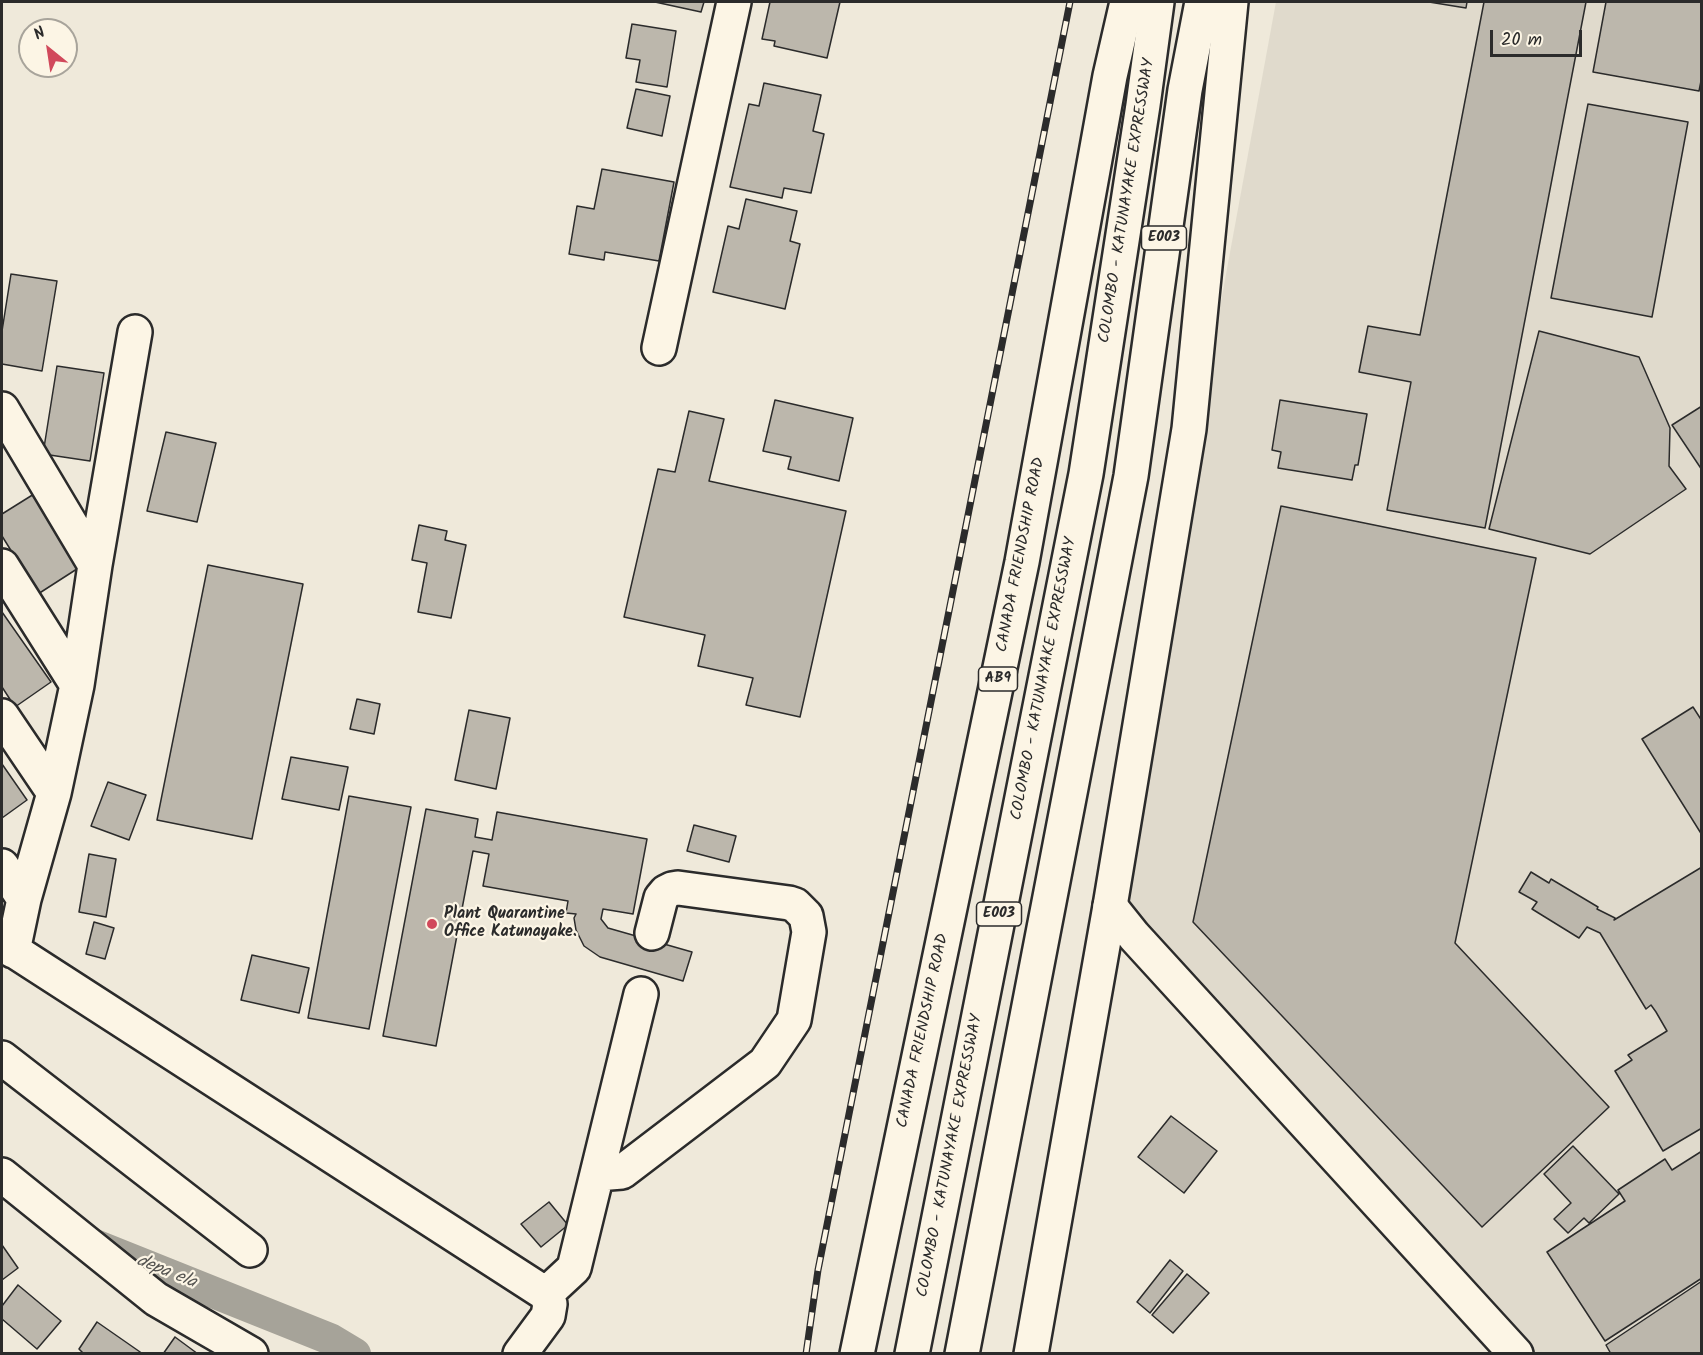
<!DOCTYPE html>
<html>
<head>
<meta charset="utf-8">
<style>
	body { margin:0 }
	#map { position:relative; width:1703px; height:1355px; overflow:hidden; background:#efe9da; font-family:Kalam,sans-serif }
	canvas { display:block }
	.frame { position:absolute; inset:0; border:3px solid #2b2b2b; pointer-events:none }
	.north { position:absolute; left:18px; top:18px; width:60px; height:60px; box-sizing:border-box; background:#fcf5e5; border:2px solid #a8a49b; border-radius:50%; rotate:330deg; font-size:16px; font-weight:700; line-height:24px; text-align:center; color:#2b2b2b }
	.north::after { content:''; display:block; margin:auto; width:21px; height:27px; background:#d1495b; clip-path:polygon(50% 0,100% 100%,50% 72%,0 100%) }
	.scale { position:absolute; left:1490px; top:30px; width:92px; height:27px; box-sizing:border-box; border:3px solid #2b2b2b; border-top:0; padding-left:8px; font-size:18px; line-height:21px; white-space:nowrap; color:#2b2b2b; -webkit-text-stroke:4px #fcf5e5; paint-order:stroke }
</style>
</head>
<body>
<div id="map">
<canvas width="1703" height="1355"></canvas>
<div class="frame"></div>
<div class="north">N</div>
<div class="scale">20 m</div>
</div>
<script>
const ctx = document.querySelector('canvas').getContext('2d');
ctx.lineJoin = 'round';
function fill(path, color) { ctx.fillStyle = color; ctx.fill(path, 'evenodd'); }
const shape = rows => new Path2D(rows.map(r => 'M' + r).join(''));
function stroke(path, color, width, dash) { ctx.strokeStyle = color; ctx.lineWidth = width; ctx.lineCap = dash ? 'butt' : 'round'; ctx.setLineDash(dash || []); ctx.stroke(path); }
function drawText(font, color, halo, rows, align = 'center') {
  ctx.font = font + ' Kalam,sans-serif'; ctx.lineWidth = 4.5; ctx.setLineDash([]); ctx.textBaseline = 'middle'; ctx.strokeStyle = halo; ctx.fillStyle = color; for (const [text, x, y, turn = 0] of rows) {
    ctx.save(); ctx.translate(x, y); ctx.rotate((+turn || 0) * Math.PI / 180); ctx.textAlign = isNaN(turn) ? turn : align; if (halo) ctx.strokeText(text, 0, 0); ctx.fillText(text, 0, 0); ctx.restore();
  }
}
const built = shape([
	[1276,2,1701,2,1701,1353,1504,1353,1110,906]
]);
const canal = shape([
	[95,1245,330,1339,355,1354]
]);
const building = shape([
	[655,2,704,2,701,12,655,2],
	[770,2,840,2,827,58,774,46,775,41,762,39,770,2],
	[1429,2,1467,2,1466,8,1429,2],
	[1484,2,1586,2,1485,528,1387,510,1411,382,1359,372,1368,326,1420,335,1484,2],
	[1606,2,1702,2,1702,76,1699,91,1593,72,1606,2],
	[632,24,676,31,667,87,636,82,640,60,626,58,632,24],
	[764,83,821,95,813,131,824,134,811,193,784,188,782,198,730,187,749,104,759,106,764,83],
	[636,89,670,96,662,136,627,128,636,89],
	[1588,104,1688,122,1652,317,1551,298,1588,104],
	[602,169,674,182,659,261,605,252,604,260,569,254,577,206,594,209,602,169],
	[746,199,797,211,790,241,800,244,785,309,713,292,728,226,739,229,746,199],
	[11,274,57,281,42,371,2,364,2,331,11,274],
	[1539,331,1639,357,1670,428,1669,466,1686,489,1590,554,1489,529,1539,331],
	[57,366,104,373,90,461,43,454,57,366],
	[775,400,853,418,839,481,788,469,791,457,763,451,775,400],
	[1280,400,1367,414,1358,465,1355,465,1352,480,1278,468,1281,452,1272,450,1280,400],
	[1702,406,1702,470,1672,425,1702,406],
	[689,411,724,419,709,481,846,511,800,717,746,705,753,678,698,666,705,635,624,617,658,469,675,472,689,411],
	[166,432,216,443,197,522,147,511,166,432],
	[34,494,80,567,38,594,2,536,2,514,34,494],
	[1281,506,1536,558,1455,943,1609,1107,1482,1227,1193,922,1281,506],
	[419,525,447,531,445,540,466,545,451,618,418,612,427,563,412,560,419,525],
	[208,565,303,584,252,839,157,820,208,565],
	[2,612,51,682,15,707,2,687,2,612],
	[357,699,380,704,374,734,350,729,357,699],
	[1693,707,1702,721,1702,835,1642,739,1693,707],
	[469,710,510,718,496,789,455,780,469,710],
	[291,757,348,767,339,810,282,799,291,757],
	[2,764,27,800,2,818,2,764],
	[108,782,146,795,129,840,91,826,108,782],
	[349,796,411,807,369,1029,308,1018,349,796],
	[426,809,478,819,475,837,492,840,497,812,647,839,633,914,603,909,601,919,608,928,692,952,683,981,600,957,584,946,576,930,574,918,576,914,566,913,568,901,483,886,489,854,473,851,436,1046,383,1036,426,809],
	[694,825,736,836,729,862,687,851,694,825],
	[89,854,116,859,106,917,79,912,89,854],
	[1702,867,1702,1128,1663,1151,1615,1071,1632,1060,1628,1055,1667,1031,1656,1012,1651,1005,1646,1009,1600,933,1587,927,1579,938,1532,909,1537,902,1519,892,1531,872,1549,883,1551,879,1598,907,1597,909,1615,918,1614,920,1702,867],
	[94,922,114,928,105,959,86,954,94,922],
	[252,955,309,968,299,1013,241,1000,252,955],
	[1171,1116,1217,1151,1184,1193,1138,1157,1171,1116],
	[1573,1146,1619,1194,1589,1223,1584,1218,1568,1233,1554,1219,1571,1203,1544,1174,1573,1146],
	[1702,1151,1702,1278,1605,1341,1547,1252,1625,1201,1618,1190,1665,1159,1672,1170,1702,1151],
	[549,1202,568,1225,541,1247,521,1224,549,1202],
	[2,1245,18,1268,2,1280,2,1245],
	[1170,1260,1183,1271,1150,1313,1137,1302,1170,1260],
	[1187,1274,1209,1293,1173,1333,1152,1315,1187,1274],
	[1702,1281,1702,1354,1611,1354,1606,1345,1702,1281],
	[18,1285,61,1321,37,1349,2,1319,2,1306,18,1285],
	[97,1322,143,1354,84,1354,79,1349,97,1322],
	[175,1337,198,1354,163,1354,175,1337]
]);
const minor = shape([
	[659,348,734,2],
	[2,409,95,565],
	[2,566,77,685],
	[2,716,54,793],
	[2,866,24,899],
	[1110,906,1134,936,1516,1354],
	[2,943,546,1294,550,1304,548,1316,520,1354],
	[13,951,24,899,54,793,77,685,95,565,135,332],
	[2,1058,250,1250],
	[597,1174,622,1172,765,1063,794,1020,809,932,806,916,795,905,789,903,678,888,672,889,666,892,661,898,652,933],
	[2,1175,156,1299,251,1354],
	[546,1294,574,1268,641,994]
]);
const major = shape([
	[857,1354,1022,562,1110,76,1127,2],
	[1031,1354,1110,906,1189,429,1231,2]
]);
const highway = shape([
	[912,1354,1086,474,1143,105,1157,2],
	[962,1354,1131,476,1185,90,1202,2]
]);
const rail = shape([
	[806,1354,818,1270,1070,2]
]);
const markers = [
	[432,924,6,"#d1495b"]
];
const shields = [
	[1164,238,45],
	[998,679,39],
	[999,914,45]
];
const shieldNames = [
	["E003",1164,238],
	["AB9",998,679],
	["E003",999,914]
];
const streetNames = [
	["COLOMBO - KATUNAYAKE EXPRESSWAY",1128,201,-81],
	["CANADA FRIENDSHIP ROAD",1022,555,-79],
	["COLOMBO - KATUNAYAKE EXPRESSWAY",1045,679,-79],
	["CANADA FRIENDSHIP ROAD",924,1031,-78],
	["COLOMBO - KATUNAYAKE EXPRESSWAY",951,1156,-79]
];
const poiNames = [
	["Plant Quarantine",444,915],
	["Office Katunayake.",444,933]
];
const waterNames = [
	["depa ela",166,1273,22]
];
fill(built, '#e0dacc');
stroke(canal, '#a6a399', 32);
fill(building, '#bcb7ac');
stroke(building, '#2b2b2b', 1.5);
stroke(minor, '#2b2b2b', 38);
stroke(major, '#2b2b2b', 38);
stroke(highway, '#2b2b2b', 38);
stroke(minor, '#fcf5e5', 33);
stroke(major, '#fcf5e5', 33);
stroke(highway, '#fcf5e5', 33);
stroke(rail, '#2b2b2b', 7);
stroke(rail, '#fcf5e5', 4.5, [14]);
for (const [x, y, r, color] of markers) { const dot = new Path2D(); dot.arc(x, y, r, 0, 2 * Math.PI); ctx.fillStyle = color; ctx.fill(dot); stroke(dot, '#fcf5e5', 2); }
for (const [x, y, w] of shields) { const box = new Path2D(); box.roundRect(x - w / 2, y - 12, w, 24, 4.5); ctx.fillStyle = '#fcf5e5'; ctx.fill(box); stroke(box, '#2b2b2b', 1.5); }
drawText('bold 15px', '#2b2b2b', null, shieldNames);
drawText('16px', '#2b2b2b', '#fcf5e5', streetNames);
drawText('bold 16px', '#2b2b2b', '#fcf5e5', poiNames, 'left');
drawText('italic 18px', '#565552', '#fcf5e5', waterNames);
</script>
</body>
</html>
